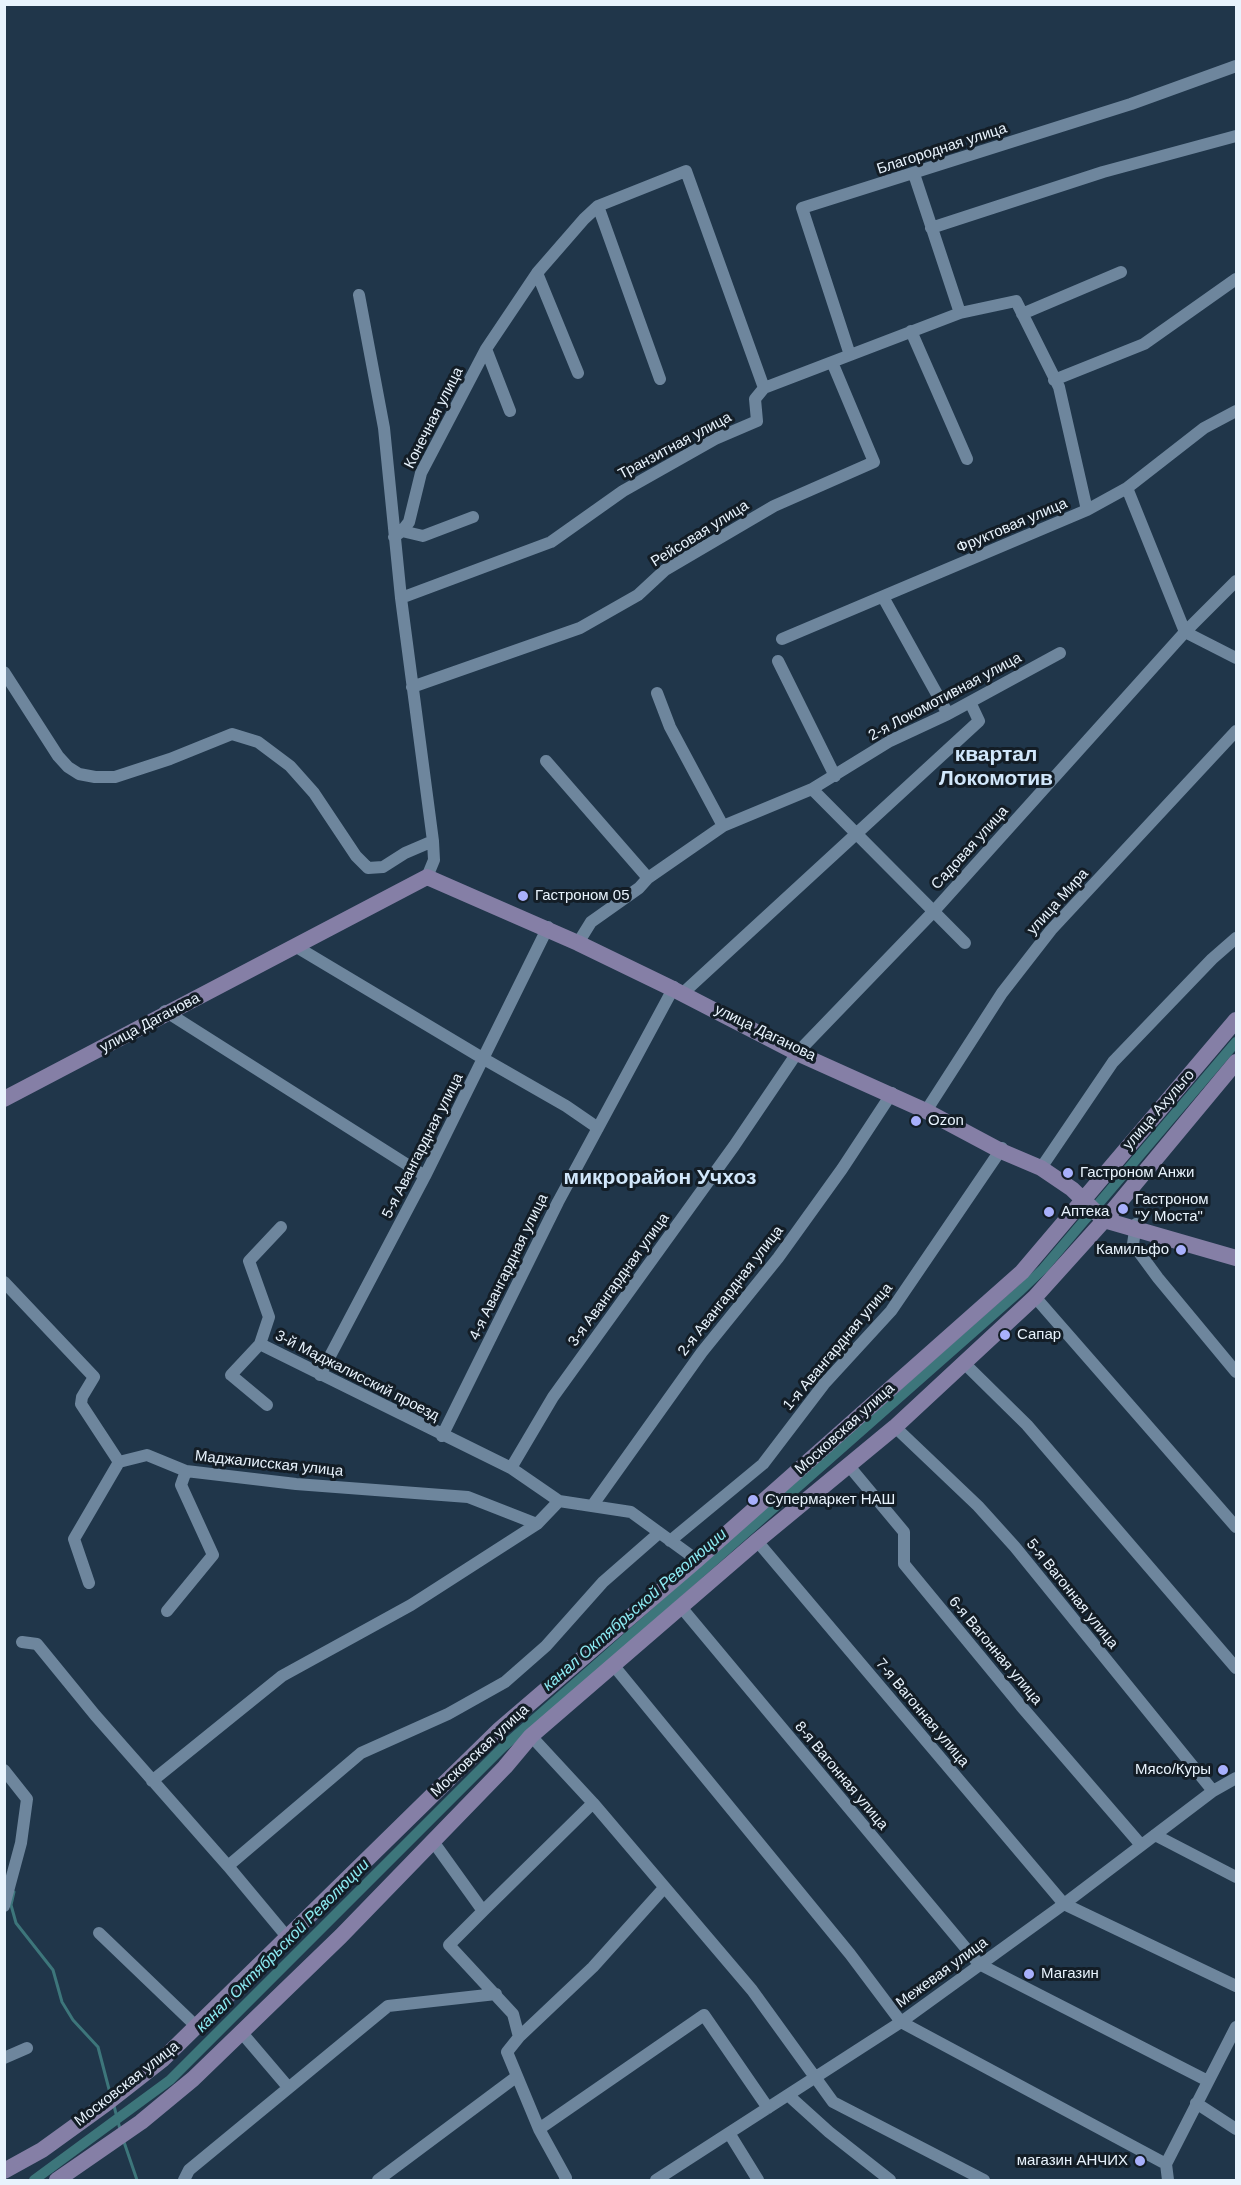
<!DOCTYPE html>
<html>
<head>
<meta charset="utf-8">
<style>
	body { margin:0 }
	#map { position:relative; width:1241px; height:2185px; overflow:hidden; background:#20364a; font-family:Helvetica,sans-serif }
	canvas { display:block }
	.frame { position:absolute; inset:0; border:6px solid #e8f3fd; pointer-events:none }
</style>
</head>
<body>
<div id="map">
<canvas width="1241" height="2185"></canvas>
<div class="frame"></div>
</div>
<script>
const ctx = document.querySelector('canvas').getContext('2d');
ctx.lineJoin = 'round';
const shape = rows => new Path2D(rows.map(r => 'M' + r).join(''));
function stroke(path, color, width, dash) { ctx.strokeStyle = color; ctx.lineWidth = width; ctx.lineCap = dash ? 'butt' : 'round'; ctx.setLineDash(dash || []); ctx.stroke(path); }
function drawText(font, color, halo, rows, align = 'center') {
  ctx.font = font + ' Helvetica,sans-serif'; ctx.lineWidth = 6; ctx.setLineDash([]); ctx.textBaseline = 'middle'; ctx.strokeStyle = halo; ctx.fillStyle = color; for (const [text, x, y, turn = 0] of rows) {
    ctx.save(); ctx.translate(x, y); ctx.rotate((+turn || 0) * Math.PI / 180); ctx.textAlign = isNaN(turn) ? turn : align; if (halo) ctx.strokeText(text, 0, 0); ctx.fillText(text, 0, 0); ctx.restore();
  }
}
const stream = shape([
	[14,1892,11,1905,16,1923,53,1970,62,2002,73,2020,98,2047,110,2093],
	[114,2106,120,2129],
	[124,2142,137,2180]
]);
const canal = shape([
	[34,2180,170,2080,503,1747,1021,1290,1043,1269,1236,1042]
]);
const minor = shape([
	[914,174,960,313],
	[598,206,660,379],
	[931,228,1103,172,1236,136],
	[537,273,578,373],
	[359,295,384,428,401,598,433,841,434,860,427,877],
	[1022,314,1121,272],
	[911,331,967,459],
	[486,349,510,411],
	[850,355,802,208,1131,104,1236,66],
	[1054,380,1144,344,1236,279],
	[1127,488,1185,632,1236,658],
	[402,531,423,536,473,517],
	[394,537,402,531,409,522,421,473,486,349,537,273,584,219,598,206,686,171,764,388],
	[883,597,948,714],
	[401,598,551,542,623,491,715,439,757,421,755,399,764,388,960,313,1016,301,1059,387,1087,510],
	[782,639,1087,510,1127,488,1204,428,1236,411],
	[778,661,835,776],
	[4,672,58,756,68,767,79,774,95,777,115,777,170,759,232,734,258,742,290,766,314,793,356,856,368,868,383,867,405,853,433,841],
	[412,687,580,628,638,595,665,570,774,506,874,462,832,362],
	[657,693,670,727,723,826],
	[546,761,648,878],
	[812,789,965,943],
	[578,943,591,922,639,888,648,878,723,826,812,789,890,741,948,714,1060,653],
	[295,946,484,1059,566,1106,598,1128],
	[682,994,979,721,970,702],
	[165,1011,425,1176],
	[926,1111,1002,993,1051,930,1236,731],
	[1041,1168,1113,1062,1212,959,1236,938],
	[1136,1224,1133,1244,1158,1278,1236,1372],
	[281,1227,249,1261,269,1317,260,1344,511,1468,559,1501],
	[4,1282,94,1377,82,1397,81,1404,119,1462,147,1455,186,1471,296,1484,468,1497,537,1524],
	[1035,1297,1236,1527],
	[260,1344,231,1375,267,1405],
	[964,1363,1027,1425,1236,1668],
	[320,1375,425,1176,548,927],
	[895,1427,978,1506,1015,1547,1213,1791],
	[442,1436,558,1202,674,987],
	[849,1466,904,1532,904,1564,1021,1706,1141,1845],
	[511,1468,553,1397,734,1146,797,1053,934,911,1185,632,1236,581],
	[559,1501,631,1512,697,1560],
	[592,1506,702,1352,778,1258,842,1169,892,1093],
	[670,1541,763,1464,824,1384,891,1311,1002,1148],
	[757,1541,1064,1904,1236,1986],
	[89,1583,74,1539,119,1462],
	[681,1607,979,1964,1208,2081],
	[167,1611,213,1555,181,1485,186,1471],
	[22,1642,37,1644,95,1715,228,1866,288,1938],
	[614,1666,850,1954,901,2022,1166,2164],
	[531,1736,593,1803,752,1990,833,2102,984,2180],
	[4,1770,27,1799,21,1843,4,1906],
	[152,1781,282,1676,411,1605,537,1524,559,1501],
	[1155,1835,1236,1877],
	[432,1840,483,1911,449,1945,513,2014,519,2037,507,2052,539,2129,566,2178,565,2180],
	[228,1866,361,1753,448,1714,505,1682,546,1646,603,1582,659,1533],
	[483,1911,593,1803],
	[99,1933,197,2027],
	[242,2033,288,2087],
	[519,2037,593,1967,664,1888],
	[4,2058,27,2048],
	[788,2095,829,2132,890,2180],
	[1196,2103,1236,2129],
	[539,2129,704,2015,768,2108],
	[729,2133,758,2180],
	[184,2180,189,2170,388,2006,496,1994],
	[378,2180,516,2077],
	[656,2180,901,2022,1064,1904,1213,1791,1236,1778],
	[1168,2180,1166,2164,1236,2027]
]);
const secondary = shape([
	[4,1099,427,877,578,943,673,989,797,1053,926,1111,1001,1151,1041,1168,1072,1189,1104,1220,1236,1258],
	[4,2171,42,2150,107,2103,162,2060,500,1729,697,1560,1022,1272,1236,1020],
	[57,2180,141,2122,193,2079,341,1936,505,1767,531,1736,757,1541,895,1427,1035,1297,1109,1215,1236,1062]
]);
const markers = [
	[523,896,6,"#a8b0fc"],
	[916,1121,6,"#a8b0fc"],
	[1068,1173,6,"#a8b0fc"],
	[1123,1209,6,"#a8b0fc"],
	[1049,1212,6,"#a8b0fc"],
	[1181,1250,6,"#a8b0fc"],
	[1005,1335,6,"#a8b0fc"],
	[753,1500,6,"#a8b0fc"],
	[1223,1770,6,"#a8b0fc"],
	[1029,1974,6,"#a8b0fc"],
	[1140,2161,6,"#a8b0fc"]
];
const streetNames = [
	["Благородная улица",942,149,-18],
	["Конечная улица",434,418,-63],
	["Транзитная улица",675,446,-28],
	["Фруктовая улица",1012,526,-23],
	["Рейсовая улица",700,534,-32],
	["2-я Локомотивная улица",945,697,-28],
	["Садовая улица",970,848,-48],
	["улица Мира",1058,902,-48],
	["улица Даганова",150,1023,-28],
	["улица Даганова",765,1033,26],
	["улица Ахульго",1159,1110,-49],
	["5-я Авангардная улица",423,1146,-63],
	["4-я Авангардная улица",509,1267,-64],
	["3-я Авангардная улица",619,1280,-54],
	["2-я Авангардная улица",731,1291,-52],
	["1-я Авангардная улица",838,1347,-50],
	["3-й Маджалисский проезд",357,1376,27],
	["Московская улица",845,1429,-42],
	["Маджалисская улица",269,1464,6],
	["5-я Вагонная улица",1072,1594,51],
	["6-я Вагонная улица",995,1651,50],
	["7-я Вагонная улица",922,1713,50],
	["Московская улица",480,1751,-43],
	["8-я Вагонная улица",841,1776,50],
	["Межевая улица",942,1973,-36],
	["Московская улица",127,2084,-38]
];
const poiNames = [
	["Гастроном 05",535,896],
	["Ozon",928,1121],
	["Гастроном Анжи",1080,1173],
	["Гастроном",1135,1200],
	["\"У Моста\"",1135,1217],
	["Аптека",1061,1212],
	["Камильфо",1169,1250,"right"],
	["Сапар",1017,1335],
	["Супермаркет НАШ",765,1500],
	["Мясо/Куры",1211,1770,"right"],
	["Магазин",1041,1974],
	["магазин АНЧИХ",1128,2161,"right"]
];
const waterNames = [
	["канал Октябрьской Революции",635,1610,-41],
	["канал Октябрьской Революции",283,1946,-45]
];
const districtNames = [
	["квартал",996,755],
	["Локомотив",996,779],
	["микрорайон Учхоз",660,1178]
];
stroke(stream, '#3d767b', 3);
stroke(canal, '#3d767b', 10);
stroke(minor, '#6e869d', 12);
stroke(secondary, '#857fa6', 16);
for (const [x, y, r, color] of markers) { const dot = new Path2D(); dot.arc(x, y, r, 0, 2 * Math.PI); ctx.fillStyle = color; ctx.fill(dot); stroke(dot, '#131d26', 2); }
drawText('15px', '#e8f3fd', '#131d26', streetNames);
drawText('15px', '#e8f3fd', '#131d26', poiNames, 'left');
drawText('italic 16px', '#8ceaf2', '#131d26', waterNames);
drawText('bold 21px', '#d1e7fb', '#131d26', districtNames);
</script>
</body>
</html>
